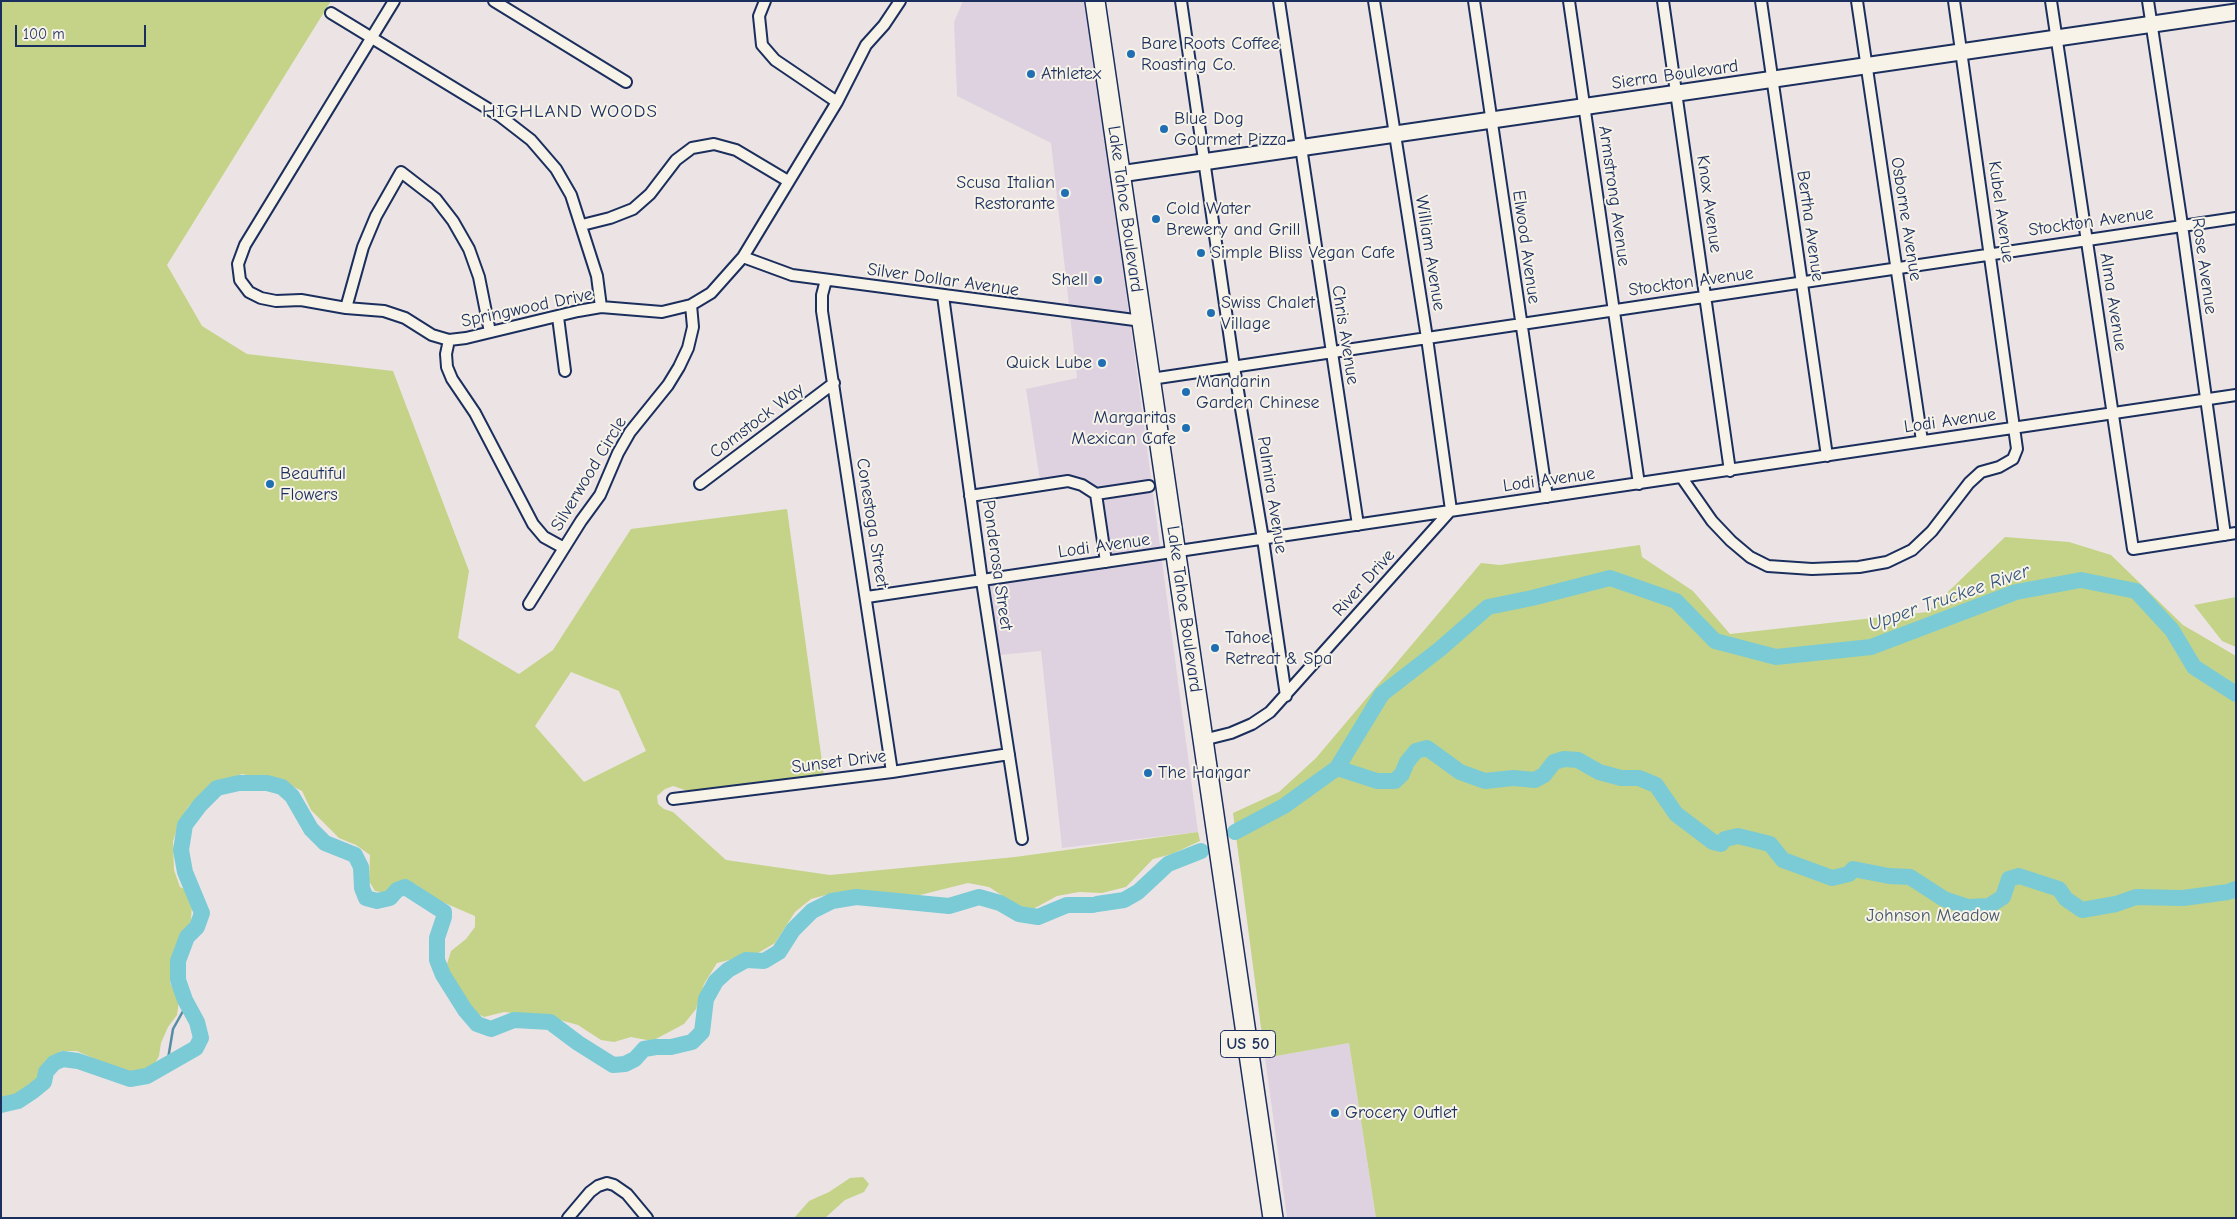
<!DOCTYPE html>
<html>
<head>
<meta charset="utf-8">
<style>
	body { margin:0 }
	#map { position:relative; width:2237px; height:1219px; overflow:hidden; background:#ece4e4; font-family:"Comic Neue",sans-serif }
	canvas { display:block }
	.frame { position:absolute; inset:0; border:2px solid #1b2f5e; pointer-events:none }
	.scale { position:absolute; left:15px; top:25px; width:131px; height:22px; box-sizing:border-box; border:2px solid #1b2f5e; border-top:0; padding-left:6px; font-size:15px; line-height:18px; white-space:nowrap; color:#1b2f5e; -webkit-text-stroke:4px #f7f3e8; paint-order:stroke }
</style>
</head>
<body>
<div id="map">
<canvas width="2237" height="1219"></canvas>
<div class="frame"></div>
<div class="scale">100 m</div>
</div>
<script>
const ctx = document.querySelector('canvas').getContext('2d');
ctx.lineJoin = 'round';
function fill(path, color) { ctx.fillStyle = color; ctx.fill(path, 'evenodd'); }
const shape = rows => new Path2D(rows.map(r => 'M' + r).join(''));
function stroke(path, color, width, dash) { ctx.strokeStyle = color; ctx.lineWidth = width; ctx.lineCap = dash ? 'butt' : 'round'; ctx.setLineDash(dash || []); ctx.stroke(path); }
function drawText(font, color, halo, rows, align = 'center') {
  ctx.font = font + ' "Comic Neue",sans-serif'; ctx.lineWidth = 4; ctx.setLineDash([]); ctx.textBaseline = 'middle'; ctx.strokeStyle = halo; ctx.fillStyle = color; for (const [text, x, y, turn = 0] of rows) {
    ctx.save(); ctx.translate(x, y); ctx.rotate((+turn || 0) * Math.PI / 180); ctx.textAlign = isNaN(turn) ? turn : align; if (halo) ctx.strokeText(text, 0, 0); ctx.fillText(text, 0, 0); ctx.restore();
  }
}
const built = shape([
	[963,1,1085,1,1126,290,1198,832,1062,848,1041,651,1000,655,985,583,1109,566,1097,491,1040,481,1026,389,1077,378,1051,143,957,96,954,22],
	[1349,1043,1376,1218,1287,1218,1265,1058]
]);
const green = shape([
	[1,1,331,1,167,265,202,326,247,354,393,371,469,571,458,638,519,674,553,650,631,529,787,509,824,776,697,790,685,790,673,786,665,789,657,796,658,804,664,809,673,812,726,860,830,875,1015,857,1198,832,1200,841,1172,854,1153,859,1126,887,1102,893,1079,892,1057,896,1033,909,1020,907,989,887,968,883,920,895,837,892,811,899,795,912,775,943,758,953,717,963,704,984,696,1009,684,1024,652,1041,631,1037,614,1042,601,1040,578,1025,549,1017,504,1012,484,1017,476,1013,446,967,451,951,466,939,475,927,475,916,433,898,417,885,405,880,393,886,386,893,375,891,369,881,370,855,356,845,339,838,311,810,302,791,284,782,242,774,214,784,188,807,179,823,173,841,174,870,180,887,186,890,192,903,191,921,177,945,170,968,170,983,179,1000,177,1015,168,1027,161,1043,159,1056,152,1069,138,1075,126,1073,77,1051,61,1051,48,1059,32,1086,21,1095,1,1100],
	[571,672,619,691,646,751,584,782,535,726],
	[2005,537,2069,542,2111,555,2183,625,2236,656,2236,1218,1376,1218,1349,1043,1265,1058,1233,813,1279,792,1316,758,1481,563,1500,565,1640,545,1642,557,1693,591,1730,634,1927,612],
	[2236,597,2236,647,2222,641,2194,605],
	[863,1177,869,1184,864,1192,845,1200,825,1218,794,1218,809,1201,829,1192,850,1178]
]);
const stream = shape([
	[167,1065,173,1029,187,1004]
]);
const river = shape([
	[1337,768,1377,781,1395,781,1402,774,1407,762,1416,751,1427,748,1460,772,1485,781,1513,778,1535,780,1544,775,1554,762,1564,759,1578,760,1599,772,1621,778,1639,778,1656,785,1676,814,1713,842,1721,844,1725,839,1738,836,1770,844,1783,860,1832,878,1849,874,1853,869,1889,876,1910,877,1944,899,1968,907,1989,906,2003,897,2009,879,2019,876,2059,889,2066,899,2082,910,2116,904,2136,897,2183,898,2228,892,2236,889],
	[1235,832,1284,806,1337,768,1382,694,1440,649,1488,607,1532,598,1610,578,1676,601,1715,641,1776,657,1871,647,2016,592,2081,580,2136,591,2172,630,2194,667,2236,694],
	[1097,904,1124,900,1138,892,1168,864,1201,851],
	[1,1105,18,1101,33,1091,44,1082,46,1072,54,1063,63,1059,78,1061,130,1079,147,1076,196,1048,201,1038,197,1022,185,1000,178,980,178,961,187,937,197,927,202,913,185,872,181,850,185,825,200,805,217,788,239,783,267,783,282,787,292,796,311,829,325,843,355,855,361,867,362,888,366,898,377,901,390,898,397,890,405,887,444,912,444,917,437,938,437,960,443,975,465,1010,477,1024,491,1029,514,1020,550,1022,578,1043,613,1065,625,1064,635,1059,644,1049,656,1047,671,1047,692,1042,702,1032,706,999,716,981,728,970,746,960,764,961,779,952,793,930,812,911,832,901,856,897,949,906,979,897,1000,903,1019,914,1038,917,1067,905,1093,905]
]);
const street = shape([
	[394,1,245,245,238,264,240,280,249,292,261,298,276,301,301,300,346,308,384,311,405,318,432,335,449,340,466,338,578,311,601,307,662,312,691,305,711,293,743,257,837,102,866,45,884,25,900,1],
	[494,1,626,82],
	[765,1,759,16,762,45,775,60,837,102],
	[1181,1,1234,367,1263,539,1286,696],
	[1279,1,1358,525],
	[1474,1,1547,497],
	[1569,1,1639,484],
	[1663,1,1730,471],
	[1761,1,1827,456],
	[1857,1,1922,441],
	[2051,1,2133,549,2236,533],
	[2148,1,2182,225,2225,535],
	[331,13,500,116,531,140,556,169,571,195,597,276,601,307],
	[582,225,610,218,633,209,650,194,676,160,692,148,714,144,736,150,788,181],
	[743,257,792,275,1142,321],
	[826,280,822,295,822,311,892,772],
	[943,296,982,581,1022,839],
	[346,308,363,247,376,216,401,172,436,199,453,221,469,249,479,277,490,332],
	[558,317,565,371],
	[449,340,446,354,447,367,452,379,475,413,533,524,544,537,564,548],
	[1151,379,2236,218],
	[1682,478,1712,521,1731,541,1750,557,1768,566,1812,569,1859,567,1887,562,1912,550,1932,531,1969,483,1981,472,1999,467,2013,459,2017,449,1954,1],
	[700,484,834,383],
	[970,496,1068,481,1082,485,1096,494],
	[1106,562,1096,494,1149,486],
	[867,597,2236,395],
	[529,604,581,521,600,495,618,453,630,432,668,385,679,367,688,348,693,327,691,305],
	[1203,740,1231,733,1252,724,1270,712,1451,510,1427,338,1374,1],
	[673,799,892,772,1009,754],
	[568,1218,590,1192,598,1186,607,1183,614,1185,627,1194,647,1218]
]);
const secondary = shape([
	[1120,174,2236,12]
]);
const highway = shape([
	[1095,1,1273,1218]
]);
const markers = [
	[1131,54,5,"#1f6fb2"],
	[1031,74,5,"#1f6fb2"],
	[1164,129,5,"#1f6fb2"],
	[1065,193,5,"#1f6fb2"],
	[1156,219,5,"#1f6fb2"],
	[1201,253,5,"#1f6fb2"],
	[1098,280,5,"#1f6fb2"],
	[1211,313,5,"#1f6fb2"],
	[1102,363,5,"#1f6fb2"],
	[1186,392,5,"#1f6fb2"],
	[1186,428,5,"#1f6fb2"],
	[270,484,5,"#1f6fb2"],
	[1215,648,5,"#1f6fb2"],
	[1148,773,5,"#1f6fb2"],
	[1335,1113,5,"#1f6fb2"]
];
const shields = [
	[1248,1044,55]
];
const shieldNames = [
	["US 50",1248,1044]
];
const poiNames = [
	["Bare Roots Coffee",1141,44],
	["Roasting Co.",1141,65],
	["Athletex",1041,74],
	["Blue Dog",1174,119],
	["Gourmet Pizza",1174,140],
	["Scusa Italian",1055,183,"right"],
	["Restorante",1055,204,"right"],
	["Cold Water",1166,209],
	["Brewery and Grill",1166,230],
	["Simple Bliss Vegan Cafe",1211,253],
	["Shell",1088,280,"right"],
	["Swiss Chalet",1221,303],
	["Village",1221,324],
	["Quick Lube",1092,363,"right"],
	["Mandarin",1196,382],
	["Garden Chinese",1196,403],
	["Margaritas",1176,418,"right"],
	["Mexican Cafe",1176,439,"right"],
	["Beautiful",280,474],
	["Flowers",280,495],
	["Tahoe",1225,638],
	["Retreat & Spa",1225,659],
	["The Hangar",1158,773],
	["Grocery Outlet",1345,1113]
];
const streetNames = [
	["Sierra Boulevard",1675,75,-8],
	["Armstrong Avenue",1614,196,82],
	["Knox Avenue",1709,204,82],
	["Lake Tahoe Boulevard",1125,209,82],
	["Kubel Avenue",2001,212,82],
	["Osborne Avenue",1906,219,81],
	["Stockton Avenue",2091,222,-8],
	["Bertha Avenue",1810,226,82],
	["Elwood Avenue",1526,247,82],
	["William Avenue",1430,253,81],
	["Rose Avenue",2204,266,82],
	["Silver Dollar Avenue",943,280,8],
	["Stockton Avenue",1691,282,-8],
	["Alma Avenue",2113,302,81],
	["Springwood Drive",527,308,-12],
	["Chris Avenue",1345,335,81],
	["Comstock Way",757,421,-37],
	["Lodi Avenue",1950,421,-8],
	["Silverwood Circle",589,474,-59],
	["Lodi Avenue",1549,480,-8],
	["Palmira Avenue",1272,495,81],
	["Conestoga Street",872,523,81],
	["Lodi Avenue",1104,546,-8],
	["Ponderosa Street",997,565,82],
	["River Drive",1364,583,-48],
	["Lake Tahoe Boulevard",1184,609,82],
	["Sunset Drive",839,762,-7]
];
const parkNames = [
	["Johnson Meadow",1933,916]
];
const neighbourhoodNames = [
	["HIGHLAND WOODS",570,112]
];
const waterNames = [
	["Upper Truckee River",1949,598,-19]
];
fill(built, '#dfd2e0');
fill(green, '#c4d387');
stroke(stream, '#558da7', 2.5);
stroke(river, '#7bcbd7', 16);
stroke(street, '#1b2f5e', 14);
stroke(secondary, '#1b2f5e', 19);
stroke(highway, '#1b2f5e', 22);
stroke(street, '#f7f3e8', 10);
stroke(secondary, '#f7f3e8', 15);
stroke(highway, '#f7f3e8', 19);
for (const [x, y, r, color] of markers) { const dot = new Path2D(); dot.arc(x, y, r, 0, 2 * Math.PI); ctx.fillStyle = color; ctx.fill(dot); stroke(dot, '#f7f3e8', 2); }
for (const [x, y, w] of shields) { const box = new Path2D(); box.roundRect(x - w / 2, y - 13.5, w, 27, 4); ctx.fillStyle = '#f7f3e8'; ctx.fill(box); stroke(box, '#1b2f5e', 1); }
drawText('bold 16px', '#1b2f5e', null, shieldNames);
drawText('18px', '#1b2f5e', '#f7f3e8', poiNames, 'left');
drawText('18px', '#1b2f5e', '#f7f3e8', streetNames);
drawText('18px', '#455868', '#f7f3e8', parkNames);
ctx.letterSpacing = '1px';
drawText('19px', '#1b2f5e', '#f7f3e8', neighbourhoodNames);
ctx.letterSpacing = '0px';
drawText('italic 19px', '#33567c', '#f7f3e8', waterNames);
</script>
</body>
</html>
